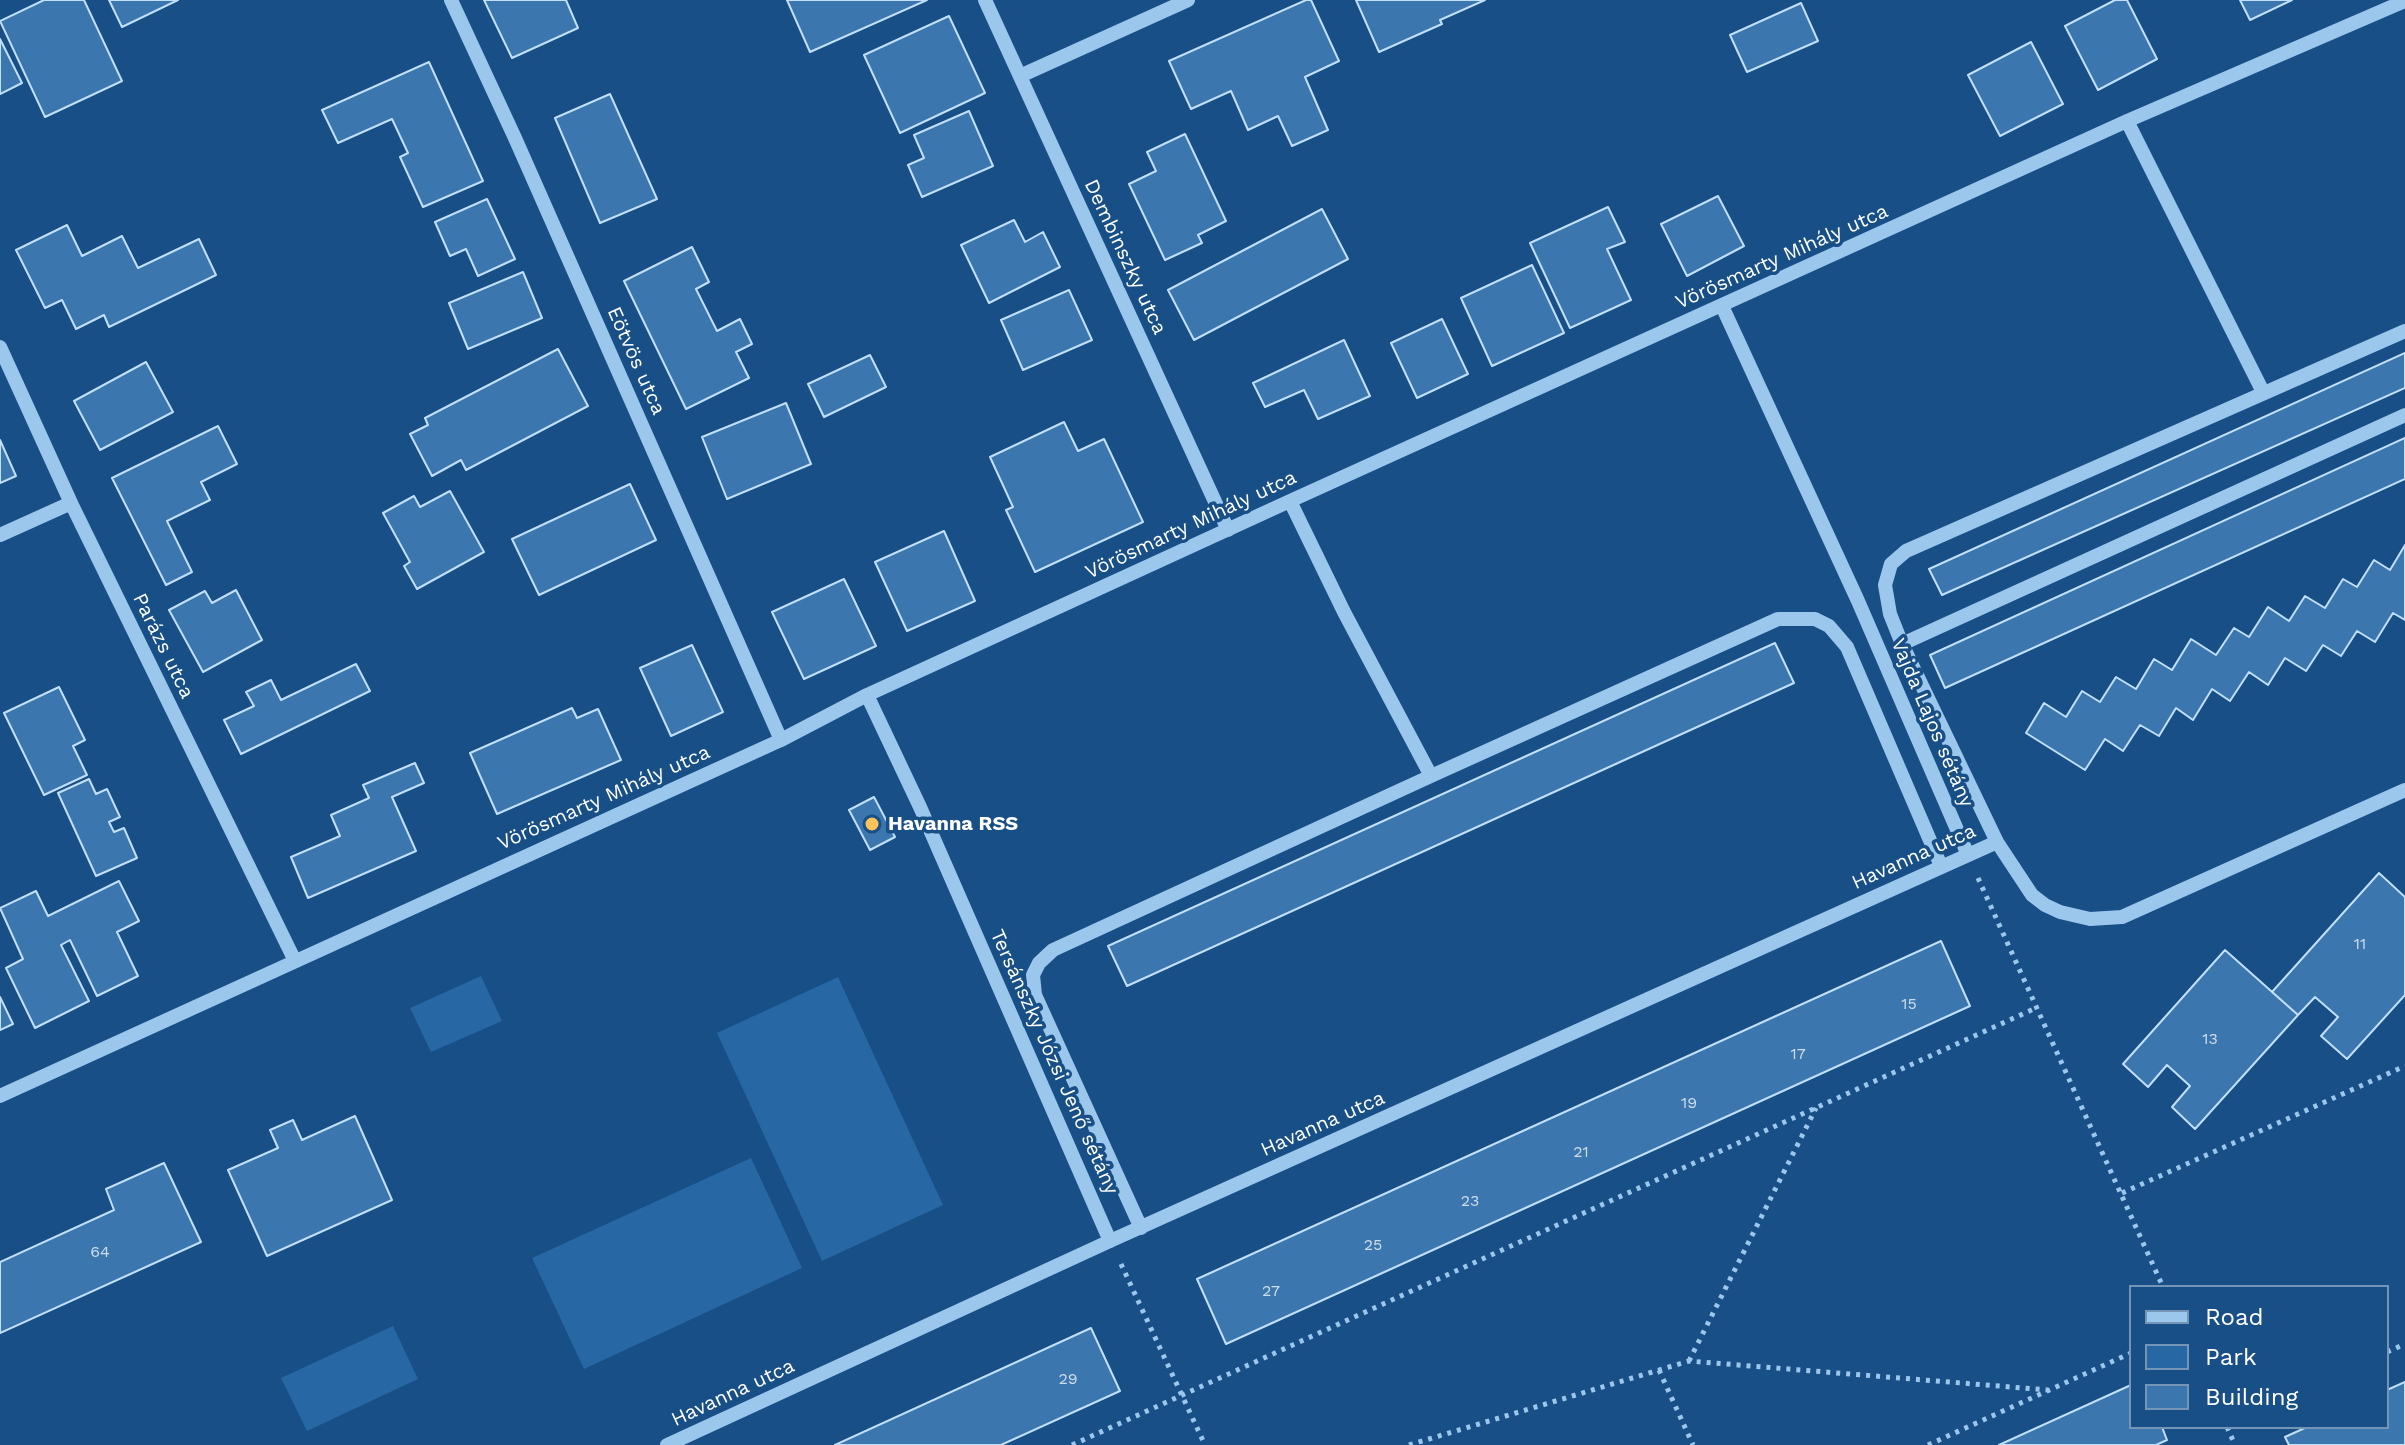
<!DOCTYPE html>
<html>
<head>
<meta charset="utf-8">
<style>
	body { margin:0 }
	#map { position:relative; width:2405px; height:1445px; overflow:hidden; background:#174f86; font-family:"Work Sans",sans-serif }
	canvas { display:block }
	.legend { position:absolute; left:2129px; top:1285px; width:260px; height:144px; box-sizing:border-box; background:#174f86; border:2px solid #7495b6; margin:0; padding:10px 14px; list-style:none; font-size:24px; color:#fff }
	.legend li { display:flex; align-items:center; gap:16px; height:40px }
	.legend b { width:40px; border:2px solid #7495b6 }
</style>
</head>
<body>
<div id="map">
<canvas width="2405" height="1445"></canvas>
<ul class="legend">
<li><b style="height:10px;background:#9cc7ed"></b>Road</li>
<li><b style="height:22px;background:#2667a4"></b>Park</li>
<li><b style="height:22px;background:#3b76ae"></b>Building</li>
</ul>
</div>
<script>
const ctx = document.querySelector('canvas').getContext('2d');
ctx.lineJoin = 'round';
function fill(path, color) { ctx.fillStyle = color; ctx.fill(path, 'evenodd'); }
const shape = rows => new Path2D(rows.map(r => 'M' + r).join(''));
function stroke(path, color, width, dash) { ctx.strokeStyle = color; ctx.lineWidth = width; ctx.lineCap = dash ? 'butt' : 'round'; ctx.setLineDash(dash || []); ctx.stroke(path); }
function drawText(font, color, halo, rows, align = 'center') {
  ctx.font = font + ' "Work Sans",sans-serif'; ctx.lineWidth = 7; ctx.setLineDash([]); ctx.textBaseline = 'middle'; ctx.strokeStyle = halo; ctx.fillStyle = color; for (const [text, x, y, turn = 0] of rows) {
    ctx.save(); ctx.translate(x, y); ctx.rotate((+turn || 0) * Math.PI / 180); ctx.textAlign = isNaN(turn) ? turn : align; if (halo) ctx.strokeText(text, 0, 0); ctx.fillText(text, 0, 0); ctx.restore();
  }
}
const green = shape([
	[481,976,502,1021,431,1052,410,1008],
	[838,977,943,1205,822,1261,717,1033],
	[751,1158,802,1268,584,1369,532,1258],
	[393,1326,418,1379,307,1431,281,1378]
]);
const building = shape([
	[44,0,84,0,122,81,45,117,0,21,44,0],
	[109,0,178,0,122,27,109,0],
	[484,0,566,0,578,28,512,58,484,0],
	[787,0,927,0,810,52,787,0],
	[1306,0,1311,0,1339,61,1305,77,1328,130,1292,146,1278,116,1248,130,1231,91,1191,109,1169,61,1306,0],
	[1356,0,1485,0,1440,20,1442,24,1379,52,1356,0],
	[2115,0,2127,0,2157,59,2098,90,2065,26,2115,0],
	[2240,0,2292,0,2250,20,2240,0],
	[1801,3,1818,41,1747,72,1730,35,1801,3],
	[949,16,985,93,900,133,864,55,949,16],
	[0,39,22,83,0,94,0,39],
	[2031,42,2063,104,2000,136,1968,75,2031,42],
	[429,62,483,181,423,207,400,157,408,153,392,119,338,143,322,110,429,62],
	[610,94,657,199,600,223,555,118,610,94],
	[969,111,993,166,922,197,908,165,924,158,914,135,969,111],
	[1185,134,1226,221,1198,235,1202,243,1165,260,1129,184,1156,171,1147,152,1185,134],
	[1718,196,1744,246,1687,276,1661,224,1718,196],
	[487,199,515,259,478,276,466,249,450,256,435,222,487,199],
	[1608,207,1625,242,1607,249,1631,300,1570,328,1530,243,1608,207],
	[1322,209,1348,259,1194,340,1168,290,1322,209],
	[1014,220,1025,242,1043,232,1060,267,989,303,961,245,1014,220],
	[67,225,82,256,122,236,138,268,199,239,216,275,109,327,104,315,76,329,62,300,45,308,16,250,67,225],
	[692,247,709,282,696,289,717,331,740,319,752,344,736,352,749,378,686,409,624,281,692,247],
	[1532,265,1564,333,1492,366,1461,298,1532,265],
	[523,272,542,318,468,349,449,303,523,272],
	[1069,290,1092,340,1023,370,1001,320,1069,290],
	[1442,319,1468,374,1417,398,1391,343,1442,319],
	[1344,340,1370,396,1318,419,1304,390,1265,407,1253,383,1344,340],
	[558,349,588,406,466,470,461,460,432,476,410,434,428,425,425,418,558,349],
	[2405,353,2405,388,1942,595,1929,569,2405,353],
	[870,355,886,387,824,417,808,384,870,355],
	[146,362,173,412,100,450,74,401,146,362],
	[786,403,811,464,727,499,702,437,786,403],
	[1064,422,1078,451,1104,439,1143,522,1035,572,1006,510,1013,507,990,457,1064,422],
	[218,426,237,464,201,482,210,500,167,521,192,572,166,585,112,478,218,426],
	[2405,438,2405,479,1945,688,1930,655,2405,438],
	[0,440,16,476,0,483,0,440],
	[630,484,656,540,539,595,512,539,630,484],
	[450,491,484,552,417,589,404,566,410,562,383,513,414,496,420,507,450,491],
	[944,531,975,601,907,631,875,562,944,531],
	[2405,545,2405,620,2393,613,2375,642,2357,631,2341,656,2323,645,2306,671,2285,658,2268,685,2249,672,2230,701,2212,689,2193,720,2176,708,2159,736,2140,725,2123,751,2105,739,2085,770,2026,733,2044,703,2066,717,2082,691,2100,702,2116,677,2136,689,2154,659,2172,670,2191,639,2216,655,2234,628,2249,637,2268,607,2289,621,2305,596,2325,608,2343,579,2357,587,2374,560,2390,570,2405,545],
	[844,579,876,646,804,679,772,612,844,579],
	[236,590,262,640,203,672,169,610,205,591,212,603,236,590],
	[1775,643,1794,683,1127,986,1108,946,1775,643],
	[692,645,723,712,671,736,640,668,692,645],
	[356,664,370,691,241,754,224,720,254,706,246,692,271,680,281,700,356,664],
	[59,687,85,740,73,746,87,775,44,795,4,713,59,687],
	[572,708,577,718,598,709,621,760,497,814,470,753,572,708],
	[415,763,424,783,392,797,416,851,308,898,291,857,340,836,331,815,369,798,363,785,415,763],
	[89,779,96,794,107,789,120,817,109,822,114,832,124,828,137,858,96,876,58,793,89,779],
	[874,797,895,837,870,850,849,810,874,797],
	[2379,873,2405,897,2405,995,2347,1059,2321,1036,2338,1017,2315,997,2298,1015,2272,992,2379,873],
	[119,881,139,921,117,932,138,976,97,996,70,940,61,945,89,1001,35,1028,6,968,23,959,0,908,36,891,48,916,119,881],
	[1941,941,1970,1006,1226,1344,1197,1279,1941,941],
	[2225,950,2298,1015,2195,1129,2172,1107,2190,1086,2167,1065,2148,1087,2123,1064,2225,950],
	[0,997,13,1024,0,1030,0,997],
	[355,1116,392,1200,267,1256,228,1170,278,1148,270,1130,293,1120,302,1140,355,1116],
	[164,1163,201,1242,0,1333,0,1262,114,1210,106,1189,164,1163],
	[1091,1328,1120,1391,1001,1445,835,1445,1091,1328],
	[2405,1382,2405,1445,2289,1445,2285,1437,2307,1427,2387,1427,2387,1390,2405,1382],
	[2131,1385,2131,1427,2162,1427,2167,1440,2156,1445,1999,1445,2131,1385]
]);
const path = shape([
	[1978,878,2163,1287],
	[2122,1193,2405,1066],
	[1121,1264,1205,1445],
	[2387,1352,2405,1344],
	[1689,1361,1816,1108],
	[1659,1370,1693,1445],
	[2227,1427,2235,1445],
	[1072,1445,2036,1008],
	[1409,1445,1689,1361,2048,1390],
	[1928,1445,2131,1353]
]);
const minor = shape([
	[451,0,515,138,781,740],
	[985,0,1228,530],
	[1020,76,1188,0],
	[2127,121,2263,392],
	[1722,306,1858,601,1968,855],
	[2405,331,1906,551,1891,564,1885,585,1890,614,1902,644,1997,842,2032,895,2045,905,2060,912,2090,919,2122,917,2405,790],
	[0,347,71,503,295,961],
	[1290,501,1344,612,1431,776],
	[0,535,71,503],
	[1902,644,2405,415],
	[867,695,920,807,1110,1241],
	[0,1096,781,740,867,695,1290,501,2127,121,2405,1],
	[1141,1228,1035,995,1033,975,1039,963,1053,950,1431,776,1778,619,1815,619,1829,626,1847,647,1941,866],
	[667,1445,1110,1241,1997,842]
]);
const markers = [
	[872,824,8,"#ffc459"]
];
const numberNames = [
	["11",2360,944],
	["15",1909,1004],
	["13",2210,1039],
	["17",1798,1054],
	["19",1689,1103],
	["21",1581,1152],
	["23",1470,1201],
	["25",1373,1245],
	["64",100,1252],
	["27",1271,1291],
	["29",1068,1379]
];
const streetNames = [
	["Dembinszky utca",1125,257,65],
	["Vörösmarty Mihály utca",1782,257,-24],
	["Eötvös utca",636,361,66],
	["Vörösmarty Mihály utca",1191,525,-25],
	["Parázs utca",163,646,64],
	["Vajda Lajos sétány",1932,723,67],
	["Vörösmarty Mihály utca",604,798,-24],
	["Havanna utca",1914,857,-24],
	["Tersánszky Józsi Jenő sétány",1054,1062,66],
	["Havanna utca",1323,1124,-24],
	["Havanna utca",733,1393,-25]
];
const poiNames = [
	["Havanna RSS",888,824]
];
fill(green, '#2667a4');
fill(building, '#3b76ae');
stroke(building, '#c2dffa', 2);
stroke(path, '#9cc7ed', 5, [4, 6]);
stroke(minor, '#9cc7ed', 14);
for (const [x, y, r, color] of markers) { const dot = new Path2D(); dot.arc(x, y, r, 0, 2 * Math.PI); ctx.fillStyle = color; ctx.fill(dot); stroke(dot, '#174f86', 3); }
drawText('16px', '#ceddeb', null, numberNames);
drawText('20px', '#fff', '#174f86', streetNames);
drawText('bold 20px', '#fff', '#174f86', poiNames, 'left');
</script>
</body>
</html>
